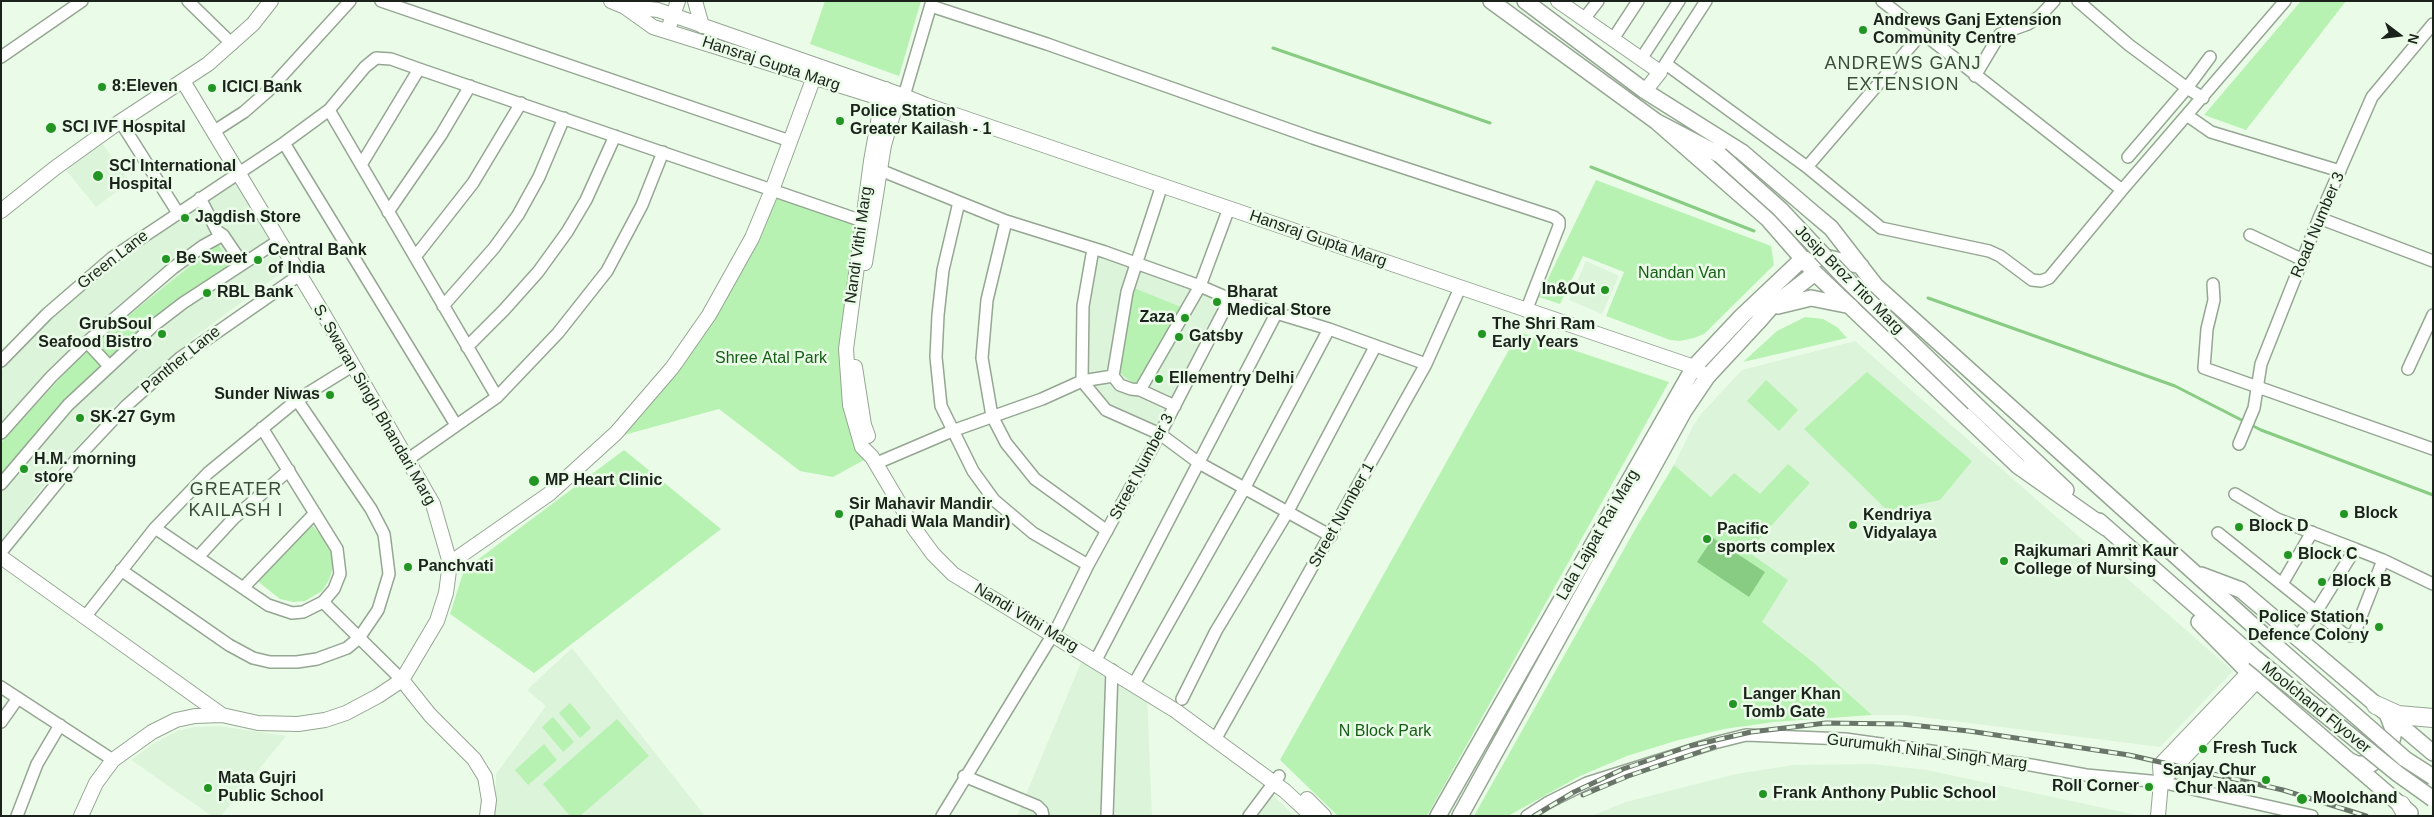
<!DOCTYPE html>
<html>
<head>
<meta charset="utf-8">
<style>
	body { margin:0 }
	#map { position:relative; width:2434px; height:817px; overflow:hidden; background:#eafce8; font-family:Helvetica,sans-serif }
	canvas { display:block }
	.frame { position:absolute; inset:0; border:2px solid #1b221b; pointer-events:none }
	.north { position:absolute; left:2374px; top:10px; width:50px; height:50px; -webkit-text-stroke:4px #eafce8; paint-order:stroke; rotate:105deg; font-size:14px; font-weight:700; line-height:20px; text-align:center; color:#1b221b }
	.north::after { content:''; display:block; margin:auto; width:18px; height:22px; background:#1b221b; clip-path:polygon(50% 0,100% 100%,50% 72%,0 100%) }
</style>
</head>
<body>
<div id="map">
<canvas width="2434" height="817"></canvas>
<div class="frame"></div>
<div class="north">N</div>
</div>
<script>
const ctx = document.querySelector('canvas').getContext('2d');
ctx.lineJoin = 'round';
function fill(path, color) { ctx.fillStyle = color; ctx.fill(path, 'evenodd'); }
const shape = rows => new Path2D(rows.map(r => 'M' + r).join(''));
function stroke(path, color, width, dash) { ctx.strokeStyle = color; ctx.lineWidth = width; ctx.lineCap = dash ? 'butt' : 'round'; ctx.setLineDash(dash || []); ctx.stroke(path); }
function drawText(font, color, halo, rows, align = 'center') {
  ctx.font = font + ' Helvetica,sans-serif'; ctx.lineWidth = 5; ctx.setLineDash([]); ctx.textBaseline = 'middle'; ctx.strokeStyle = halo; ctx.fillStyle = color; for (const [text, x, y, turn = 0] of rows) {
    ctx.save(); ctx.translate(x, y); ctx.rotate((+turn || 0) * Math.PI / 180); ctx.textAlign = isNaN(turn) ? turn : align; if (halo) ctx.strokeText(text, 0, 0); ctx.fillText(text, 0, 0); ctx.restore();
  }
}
const built = shape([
	[102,143,130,182,96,207,66,170],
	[236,180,286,269,196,336,111,409,51,476,1,542,1,371,29,339,80,289,124,256],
	[1095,249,1136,264,1223,302,1160,434,1106,410,1082,381],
	[1586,261,1619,276,1602,314,1569,300],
	[1855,341,2233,671,2160,747,1906,715,1872,715,1813,662,1761,622,1748,553,1810,483,1760,494,1711,497,1674,465,1693,426,1701,414,1742,370],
	[572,648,705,816,495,816,496,774,546,706,527,690],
	[1085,653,1147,693,1152,816,1017,816],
	[219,726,286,736,221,816,212,816,131,760,151,745,177,731,194,727],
	[1872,764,1927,770,2141,816,1591,816,1626,802,1736,774,1794,765],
	[1270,792,1294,816,1253,816]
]);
const green = shape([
	[825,1,921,1,899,76,810,44],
	[2301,1,2346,1,2246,130,2204,115],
	[1596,180,1771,246,1774,265,1704,334,1694,338,1680,341,1670,340,1606,316,1624,272,1583,256,1560,304,1539,297],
	[774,195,860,223,848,287,841,381,849,422,864,460,833,477,800,471,719,409,620,436,703,335],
	[218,244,231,263,108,361,93,344],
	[1129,286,1181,307,1141,382,1133,383,1120,373],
	[1805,317,1823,319,1837,327,1847,338,1743,362,1777,331],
	[1519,332,1669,382,1427,816,1338,816,1280,760],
	[88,348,103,364,42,427,1,474,1,443],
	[1867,372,1972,461,1940,500,1888,511,1804,429],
	[1766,380,1798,410,1779,431,1747,401],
	[624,450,721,529,534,673,450,614,464,570],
	[1788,464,1810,483,1748,552,1788,580,1762,622,1813,662,1872,715,1774,722,1724,729,1675,741,1627,756,1580,776,1508,816,1474,816,1637,526,1674,465,1711,497,1734,473,1760,494],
	[312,525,323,538,332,555,333,568,329,580,322,591,305,601,293,602,280,599,256,580],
	[570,703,591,728,580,738,559,713],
	[553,717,574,742,563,752,542,727],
	[617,719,649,756,580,816,570,816,543,784],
	[544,744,557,760,528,785,515,770]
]);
const water = shape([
	[1713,538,1765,572,1749,597,1697,562]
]);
const stream = shape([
	[1273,48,1490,123],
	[1591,167,1754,231],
	[1928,298,2175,386,2261,430,2433,495]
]);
const minor = shape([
	[188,1,232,44],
	[381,1,790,141],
	[1882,1,2122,190,2285,1],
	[2078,1,2129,45,2187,88,2210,57],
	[931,6,1047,44,1313,138,1554,217,1559,221,1559,226,1526,311],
	[1584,19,1598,1],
	[1613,39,1638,1],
	[1,57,82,1],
	[1641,59,1679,1],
	[1666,64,1807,167,1881,228,1989,251,2000,256,2032,280,2041,281,2049,278,2122,190],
	[1662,69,1706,1],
	[1975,76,2000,34,2028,24,2040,16,2054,1],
	[904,96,932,1],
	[329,110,497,397],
	[2188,116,2211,132,2340,171],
	[120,121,178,213],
	[213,132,244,112,268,91,350,1],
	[284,143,456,425],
	[2128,157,2187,88,2203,98],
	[361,165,419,69],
	[1807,167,1922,33],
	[880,170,1006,221,1105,252,1200,286,1230,299,1329,329,1426,364],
	[1162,185,1127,292,1113,376,1120,385,1131,389,1140,390,1175,406],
	[200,198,217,231,223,235,242,263],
	[959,202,943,270,938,315,936,357,941,406,973,471,994,500,1033,533,1088,565],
	[388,212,441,135,470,86],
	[2319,218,2433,261],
	[1006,221,987,300,982,358,992,416,1006,443,1035,479,1107,531],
	[2250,235,2303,260],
	[1093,249,1083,306,1082,381,1106,410,1160,434,1199,463,1331,536],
	[415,257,473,183,521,103],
	[2213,284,2214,300,2207,329,2204,368,2433,449],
	[443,306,494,248,518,215,539,177,564,118],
	[87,342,109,366],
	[467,347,504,310,538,272,567,232,586,200,615,136],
	[1,361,47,314,113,257,284,143,329,110,365,67,376,58,391,59,419,69,871,224],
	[2408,369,2433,315],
	[1140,390,1200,286,1229,208],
	[1,433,51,377,87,342,173,268,203,246,223,235],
	[2239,444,2254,408,2261,364,2319,218,2372,97,2433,24],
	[407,460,497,397,558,333,607,271,642,205,663,152],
	[877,463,952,431,1042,399,1082,381,1113,376],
	[1,484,68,405,153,326,183,303,278,241],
	[2235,494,2277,519,2355,549],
	[155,528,268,605,292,613,303,612,323,602,334,589,340,574,337,549,262,428],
	[2218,533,2344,634,2351,636,2355,632,2383,560],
	[1,552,79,456,126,406,180,358,298,276],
	[198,557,234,518,289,470],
	[121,570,229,645,253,658,270,662,297,662,317,659,347,648,359,638,378,610,389,574,384,534,371,509,297,400],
	[2282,584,2312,532],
	[243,588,315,513],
	[323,602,402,680],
	[85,617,155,528,208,473,297,400,352,366],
	[2297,638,2316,612,2355,549,2383,560,2433,584],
	[1096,660,1276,314],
	[1134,684,1244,489,1329,329],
	[1,687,113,760],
	[1182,699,1216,631,1287,513,1375,347],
	[1,722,18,698],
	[1216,738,1426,364,1460,288],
	[964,776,1037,806,1042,811,1043,816],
	[17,816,37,764,60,725],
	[942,816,1058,626,1088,565,1160,434,1230,299],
	[1107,816,1112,670],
	[1249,816,1279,776],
	[1527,816,1547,803,1587,783,1714,743,1746,735,1845,739,2031,765,2086,775,2161,782,2312,816]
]);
const tertiary = shape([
	[611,1,623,6,658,10,899,94,926,105,1694,367,1707,377],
	[695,1,702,26],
	[1558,1,1660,72,1645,91],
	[625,7,653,27,893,102],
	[670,24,678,1],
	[886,89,880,111,871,161,846,349,850,405,862,447,872,457,914,528,933,554,953,574,1176,711,1285,791,1312,816],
	[1,211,55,168,112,127,208,64,253,24,271,1],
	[865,263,884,145,899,94],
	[855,367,864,425,868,436],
	[1,557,222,715,258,723,298,724,325,720,346,713,378,696,402,680,437,621,446,593,450,563,433,504,324,315,183,81],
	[450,563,549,494,616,433,672,368,709,315,752,238,772,190,814,77],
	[402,680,430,715,474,759,485,777,489,800,487,816],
	[2161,782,2257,681],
	[1307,799,1324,816],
	[81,816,96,783,113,760,152,732,176,720,195,716,222,715],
	[2158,816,2161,782,2160,765,2249,672]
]);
const secondary = shape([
	[1491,1,1657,122,1720,155],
	[1525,1,1645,91,1742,152,1812,212,1831,228,1876,286,2268,639],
	[1657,122,1768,219,1815,273,2018,466,2106,528],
	[1778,306,1811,298,1851,306],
	[1974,403,2066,490],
	[2099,521,2254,657],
	[2201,575,2241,590,2433,753],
	[2199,622,2257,681,2410,813],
	[2350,761,2357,764,2371,764,2389,753,2394,732,2388,716],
	[1438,816,1694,367,1742,316,1797,264,1810,259,1829,258,1861,266],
	[1460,816,1684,411,1707,377,1758,322,1771,307,1815,273]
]);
const primary = shape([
	[2376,705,2398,715,2433,718],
	[2401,805,2407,816]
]);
const rail = shape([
	[1583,795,1628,776,1714,747],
	[1534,816,1574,792,1623,769,1690,746,1751,732,1826,723,1901,724,1969,731,2129,755,2283,790,2366,816]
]);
const secondaryBridge = shape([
	[1720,155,1780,209,1845,278,1974,403],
	[2268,639,2405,759,2433,777],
	[2254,657,2398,774,2433,799]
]);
const markers = [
	[1863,30,5,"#229523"],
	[102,87,5,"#229523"],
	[212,88,5,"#229523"],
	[840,121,5,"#229523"],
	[51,128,6,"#229523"],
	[98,176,6,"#229523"],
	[185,218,5,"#229523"],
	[166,259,5,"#229523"],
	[258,260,5,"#229523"],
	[1605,290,5,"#229523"],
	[207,293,5,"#229523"],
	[1217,302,5,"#229523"],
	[1185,318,5,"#229523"],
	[162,334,5,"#229523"],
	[1482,334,5,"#229523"],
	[1179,337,5,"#229523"],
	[1159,379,5,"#229523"],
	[330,395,5,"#229523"],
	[80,418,5,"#229523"],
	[24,469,5,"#229523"],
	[534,481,6,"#229523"],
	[839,514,5,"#229523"],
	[2344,514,5,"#229523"],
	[1853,525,5,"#229523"],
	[2239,527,5,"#229523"],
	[1707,539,5,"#229523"],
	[2288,555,5,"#229523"],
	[2004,561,5,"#229523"],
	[408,567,5,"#229523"],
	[2322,582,5,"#229523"],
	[2379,627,5,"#229523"],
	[1733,704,5,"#229523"],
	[2203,749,5,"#229523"],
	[2266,780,5,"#229523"],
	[2149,787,5,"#229523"],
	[208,788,5,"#229523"],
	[1763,794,5,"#229523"],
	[2302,799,6,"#229523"]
];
const poiNames = [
	["Andrews Ganj Extension",1873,21],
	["Community Centre",1873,39],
	["8:Eleven",112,87],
	["ICICI Bank",222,88],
	["Police Station",850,112],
	["Greater Kailash - 1",850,130],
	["SCI IVF Hospital",62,128],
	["SCI International",109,167],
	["Hospital",109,185],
	["Jagdish Store",195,218],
	["Central Bank",268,251],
	["of India",268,269],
	["Be Sweet",176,259],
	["In&Out",1595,290,"right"],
	["RBL Bank",217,293],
	["Bharat",1227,293],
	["Medical Store",1227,311],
	["Zaza",1175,318,"right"],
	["GrubSoul",152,325,"right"],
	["Seafood Bistro",152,343,"right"],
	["The Shri Ram",1492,325],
	["Early Years",1492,343],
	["Gatsby",1189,337],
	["Ellementry Delhi",1169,379],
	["Sunder Niwas",320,395,"right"],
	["SK-27 Gym",90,418],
	["H.M. morning",34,460],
	["store",34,478],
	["MP Heart Clinic",545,481],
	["Sir Mahavir Mandir",849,505],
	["(Pahadi Wala Mandir)",849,523],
	["Block",2354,514],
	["Kendriya",1863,516],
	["Vidyalaya",1863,534],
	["Block D",2249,527],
	["Pacific",1717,530],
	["sports complex",1717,548],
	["Rajkumari Amrit Kaur",2014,552],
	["College of Nursing",2014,570],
	["Block C",2298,555],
	["Panchvati",418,567],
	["Block B",2332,582],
	["Police Station,",2369,618,"right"],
	["Defence Colony",2369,636,"right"],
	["Langer Khan",1743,695],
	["Tomb Gate",1743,713],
	["Fresh Tuck",2213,749],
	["Sanjay Chur",2256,771,"right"],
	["Chur Naan",2256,789,"right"],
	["Mata Gujri",218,779],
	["Public School",218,797],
	["Roll Corner",2139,787,"right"],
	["Frank Anthony Public School",1773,794],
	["Moolchand",2313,799]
];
const streetNames = [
	["Hansraj Gupta Marg",771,64,18],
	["Road Number 3",2318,225,-67],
	["Hansraj Gupta Marg",1318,239,19],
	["Nandi Vithi Marg",859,245,-82],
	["Green Lane",113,260,-38],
	["Josip Broz Tito Marg",1849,280,45],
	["Panther Lane",181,360,-39],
	["S. Swaran Singh Bhandari Marg",374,405,60],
	["Street Number 3",1142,467,-62],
	["Street Number 1",1342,515,-61],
	["Lala Lajpat Rai Marg",1598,535,-60],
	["Nandi Vithi Marg",1026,618,31],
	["Moolchand Flyover",2316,708,39],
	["Gurumukh Nihal Singh Marg",1927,752,7]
];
const parkNames = [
	["Nandan Van",1682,274],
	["Shree Atal Park",771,359],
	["N Block Park",1385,732]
];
const neighbourhoodNames = [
	["ANDREWS GANJ",1903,64],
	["EXTENSION",1903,85],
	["GREATER",236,490],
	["KAILASH I",236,511]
];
fill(built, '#dcf4da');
fill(green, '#b7f2b2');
fill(water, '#87cc82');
stroke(stream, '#87cc82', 3);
stroke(minor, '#95a693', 14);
stroke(tertiary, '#95a693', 16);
stroke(secondary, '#95a693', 18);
stroke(primary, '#95a693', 20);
stroke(minor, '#fff', 11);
stroke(tertiary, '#fff', 14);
stroke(secondary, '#fff', 15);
stroke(primary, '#fff', 18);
stroke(rail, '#6a7569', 5);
stroke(rail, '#eafce8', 3, [9]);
stroke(secondaryBridge, '#95a693', 18, []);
stroke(secondaryBridge, '#fff', 15);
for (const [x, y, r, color] of markers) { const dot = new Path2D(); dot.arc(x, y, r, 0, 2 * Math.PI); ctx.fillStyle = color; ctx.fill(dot); stroke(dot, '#eafce8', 2); }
drawText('bold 16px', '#1b221b', '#eafce8', poiNames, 'left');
drawText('16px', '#1b221b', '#eafce8', streetNames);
drawText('16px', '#165d16', '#eafce8', parkNames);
ctx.letterSpacing = '1px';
drawText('18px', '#3c4b3b', '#eafce8', neighbourhoodNames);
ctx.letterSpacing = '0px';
</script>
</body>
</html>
